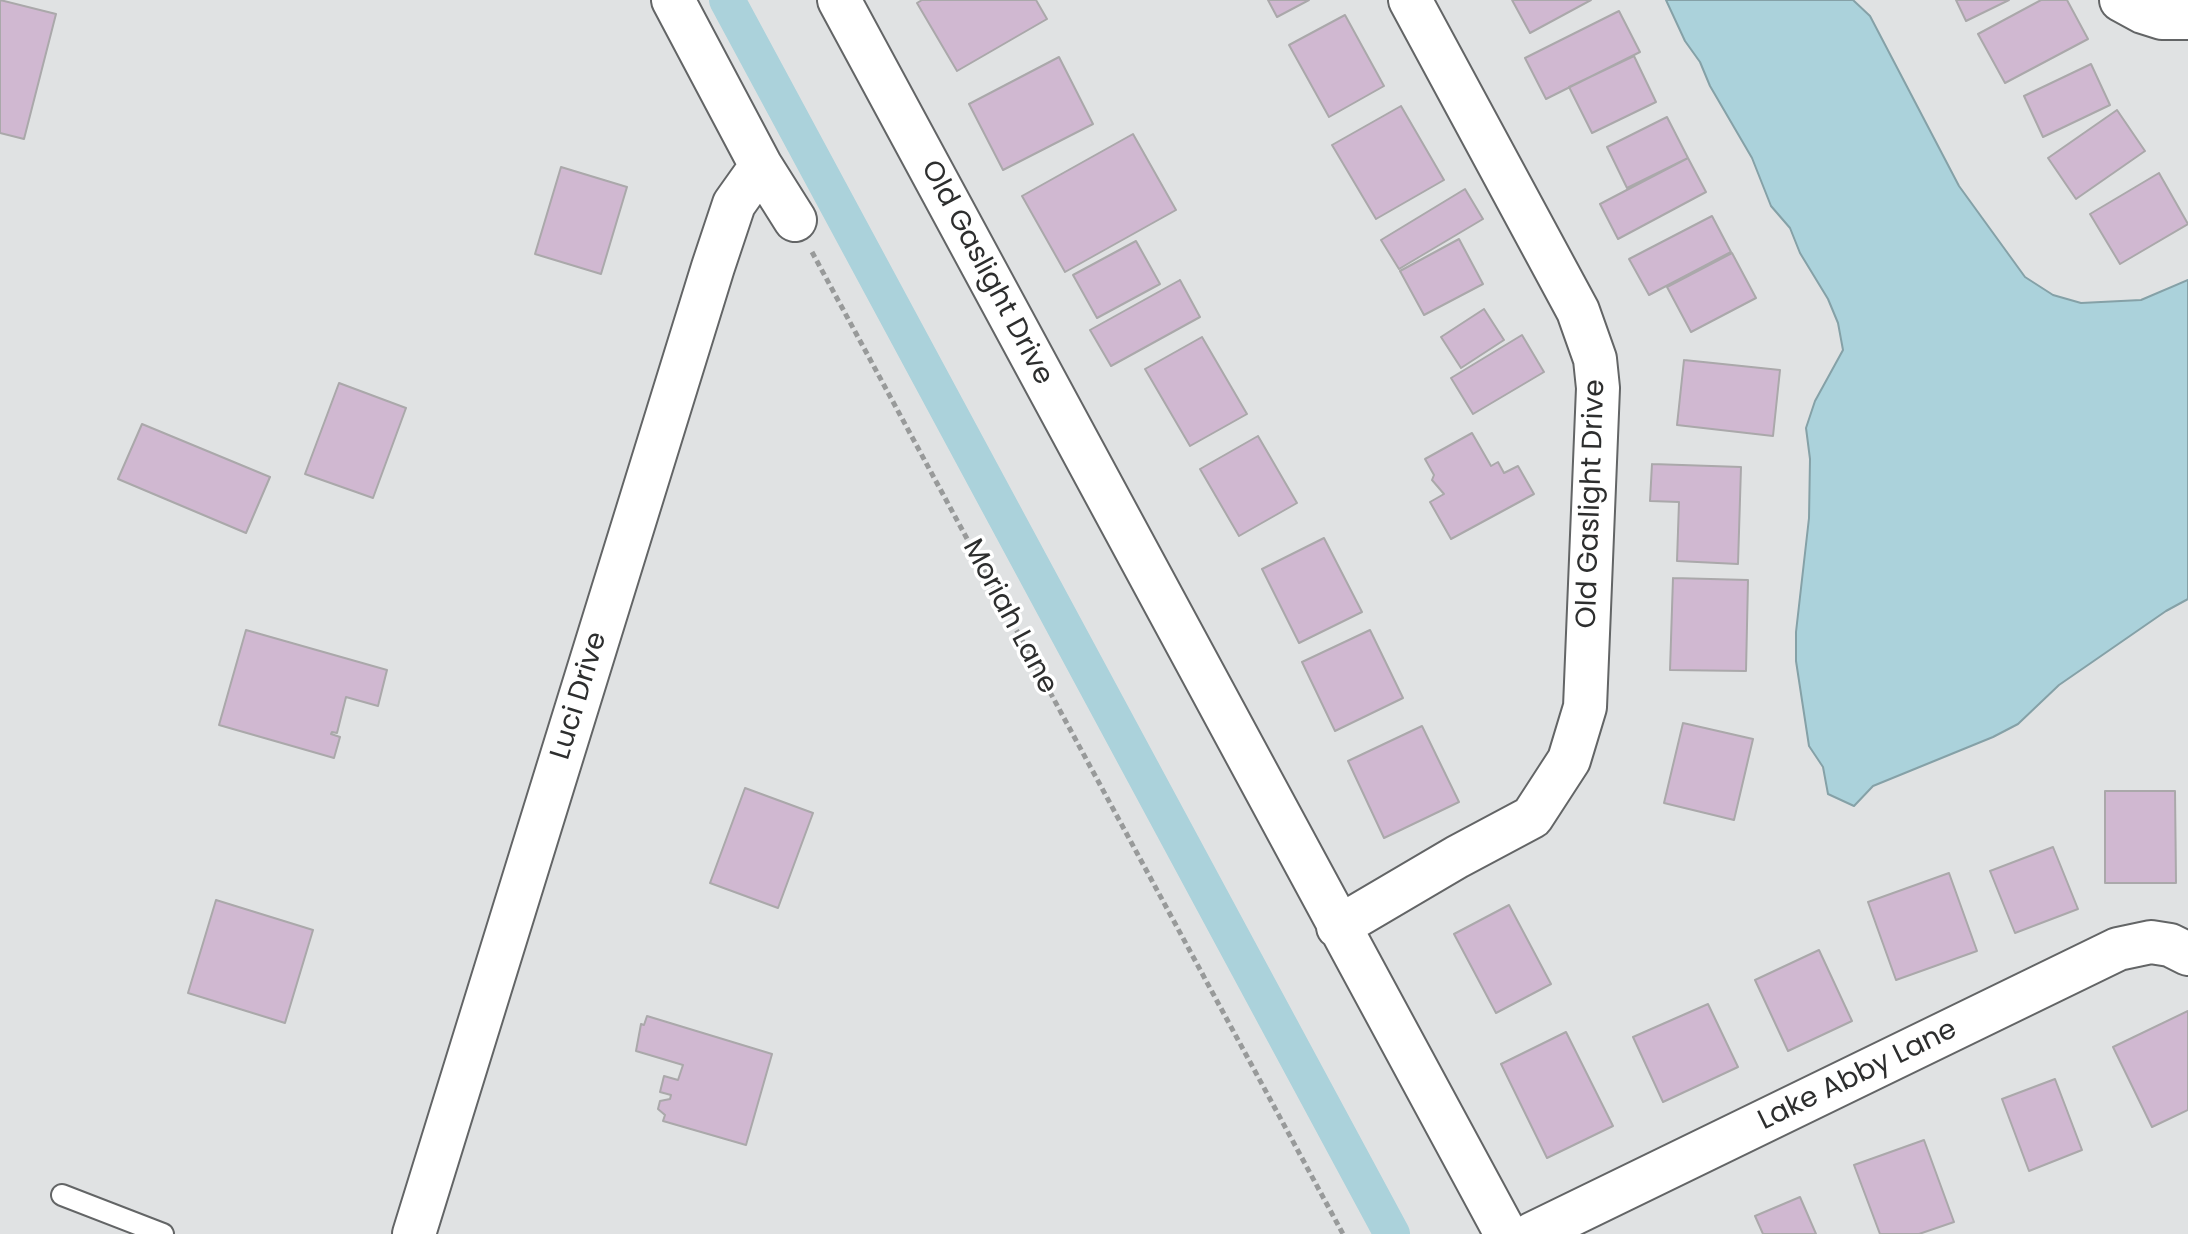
<!DOCTYPE html>
<html>
<head>
<meta charset="utf-8">
<style>
	body { margin:0 }
	canvas { display:block; background:#e0e2e3 }
</style>
</head>
<body>
<canvas width="2188" height="1234"></canvas>
<script>
const ctx = document.querySelector('canvas').getContext('2d');
ctx.lineJoin = 'round';
function fill(path, color) { ctx.fillStyle = color; ctx.fill(path, 'evenodd'); }
const shape = rows => new Path2D(rows.map(r => 'M' + r).join(''));
function stroke(path, color, width, dash) { ctx.strokeStyle = color; ctx.lineWidth = width; ctx.lineCap = dash ? 'butt' : 'round'; ctx.setLineDash(dash || []); ctx.stroke(path); }
function drawText(font, color, halo, rows, align = 'center') {
  ctx.font = font + ' Poppins,sans-serif'; ctx.lineWidth = 7; ctx.setLineDash([]); ctx.textBaseline = 'middle'; ctx.strokeStyle = halo; ctx.fillStyle = color; for (const [text, x, y, turn = 0] of rows) {
    ctx.save(); ctx.translate(x, y); ctx.rotate((+turn || 0) * Math.PI / 180); ctx.textAlign = isNaN(turn) ? turn : align; if (halo) ctx.strokeText(text, 0, 0); ctx.fillText(text, 0, 0); ctx.restore();
  }
}
const water = shape([
	[1666,0,1853,0,1870,16,1959,186,2025,277,2053,295,2081,303,2141,300,2188,280,2188,599,2166,611,2059,685,2018,724,1993,737,1873,786,1854,806,1828,794,1823,767,1809,746,1796,661,1796,632,1809,518,1810,459,1806,428,1815,401,1843,350,1838,323,1828,299,1800,253,1790,228,1771,206,1752,158,1710,86,1700,62,1685,41,1666,0]
]);
const canal = shape([
	[727,0,1392,1234]
]);
const building = shape([
	[0,0,56,14,24,139,0,133,0,0],
	[922,0,1036,0,1047,19,957,71,917,3,922,0],
	[1268,0,1309,0,1277,17,1268,0],
	[1512,0,1591,0,1530,33,1512,0],
	[1956,0,2009,0,1966,21,1956,0],
	[2041,0,2067,0,2088,39,2005,83,1978,34,2041,0],
	[1619,11,1640,52,1546,99,1525,58,1619,11],
	[1345,15,1384,86,1329,117,1289,45,1345,15],
	[1634,56,1656,102,1592,133,1569,87,1634,56],
	[1059,57,1093,124,1003,170,969,104,1059,57],
	[2091,64,2110,105,2043,137,2024,96,2091,64],
	[1401,106,1444,180,1376,219,1332,145,1401,106],
	[2117,110,2145,151,2076,199,2048,158,2117,110],
	[1667,117,1688,158,1627,188,1607,147,1667,117],
	[1133,134,1176,210,1065,272,1022,196,1133,134],
	[1688,158,1706,192,1618,239,1600,204,1688,158],
	[561,167,627,187,601,274,535,254,561,167],
	[2159,173,2188,224,2120,264,2090,214,2159,173],
	[1465,189,1483,219,1399,269,1381,240,1465,189],
	[1712,216,1731,252,1649,295,1629,259,1712,216],
	[1459,239,1483,284,1424,315,1400,271,1459,239],
	[1136,241,1160,284,1097,318,1073,275,1136,241],
	[1732,253,1756,298,1691,332,1667,287,1732,253],
	[1180,280,1200,317,1111,366,1090,330,1180,280],
	[1484,309,1504,340,1461,368,1441,337,1484,309],
	[1522,335,1544,372,1473,414,1451,378,1522,335],
	[1202,337,1247,414,1190,446,1145,369,1202,337],
	[1684,360,1780,370,1773,436,1677,425,1684,360],
	[339,383,406,408,373,498,305,474,339,383],
	[142,424,270,477,246,533,118,479,142,424],
	[1472,433,1491,466,1498,462,1504,473,1518,466,1534,494,1451,539,1430,502,1444,494,1432,480,1434,475,1425,459,1472,433],
	[1258,436,1297,503,1239,536,1200,469,1258,436],
	[1652,464,1741,467,1738,564,1677,561,1679,502,1650,501,1652,464],
	[1324,538,1362,612,1299,643,1262,569,1324,538],
	[1673,578,1748,580,1746,671,1670,670,1673,578],
	[246,630,387,670,378,706,346,697,337,733,332,732,331,734,340,737,334,758,219,725,246,630],
	[1370,630,1403,698,1335,731,1302,662,1370,630],
	[1683,723,1753,739,1734,820,1664,803,1683,723],
	[1422,726,1459,802,1384,838,1348,761,1422,726],
	[745,788,813,813,778,908,710,883,745,788],
	[2105,791,2175,791,2176,883,2105,883,2105,791],
	[2053,847,2078,909,2015,933,1990,871,2053,847],
	[1949,873,1977,951,1896,980,1868,902,1949,873],
	[216,900,313,930,285,1023,188,993,216,900],
	[1509,905,1551,984,1496,1013,1454,934,1509,905],
	[1819,950,1852,1021,1788,1051,1755,980,1819,950],
	[1708,1004,1738,1067,1663,1102,1633,1037,1708,1004],
	[2188,1011,2188,1110,2152,1127,2113,1047,2188,1011],
	[647,1016,772,1054,746,1145,663,1121,665,1115,658,1109,660,1101,670,1099,671,1095,660,1092,664,1076,678,1080,683,1065,636,1051,641,1024,644,1025,647,1016],
	[1566,1032,1613,1126,1547,1158,1501,1064,1566,1032],
	[2055,1079,2082,1150,2029,1171,2002,1099,2055,1079],
	[1924,1140,1954,1222,1919,1234,1880,1234,1854,1165,1924,1140],
	[1800,1197,1816,1234,1763,1234,1755,1216,1800,1197]
]);
const path = shape([
	[812,252,1343,1234]
]);
const lane = shape([
	[62,1195,163,1234]
]);
const street = shape([
	[673,0,761,166,795,220],
	[839,0,1506,1234],
	[2121,0,2143,12,2162,18,2188,18],
	[1338,927,1457,857,1532,817,1569,760,1585,707,1598,388,1595,359,1578,311,1410,0],
	[414,1234,713,267,734,204,761,166],
	[1532,1234,2118,949,2151,942,2170,945,2188,954]
]);
const streetNames = [
	["Old Gaslight Drive",986,273,62],
	["Old Gaslight Drive",1592,504,-88],
	["Moriah Lane",1009,617,62],
	["Luci Drive",580,696,-73],
	["Lake Abby Lane",1858,1076,-26]
];
fill(water, '#abd2db');
stroke(water, '#85a1a7', 2);
stroke(canal, '#abd2db', 36);
fill(building, '#d0b8d1');
stroke(building, '#aaa8aa', 2);
stroke(lane, '#636566', 24);
stroke(street, '#636566', 46);
stroke(path, '#989a9a', 5, [6, 4]);
stroke(lane, '#fff', 20);
stroke(street, '#fff', 42);
drawText('28px', '#2d2e2e', '#fff', streetNames);
</script>
</body>
</html>
